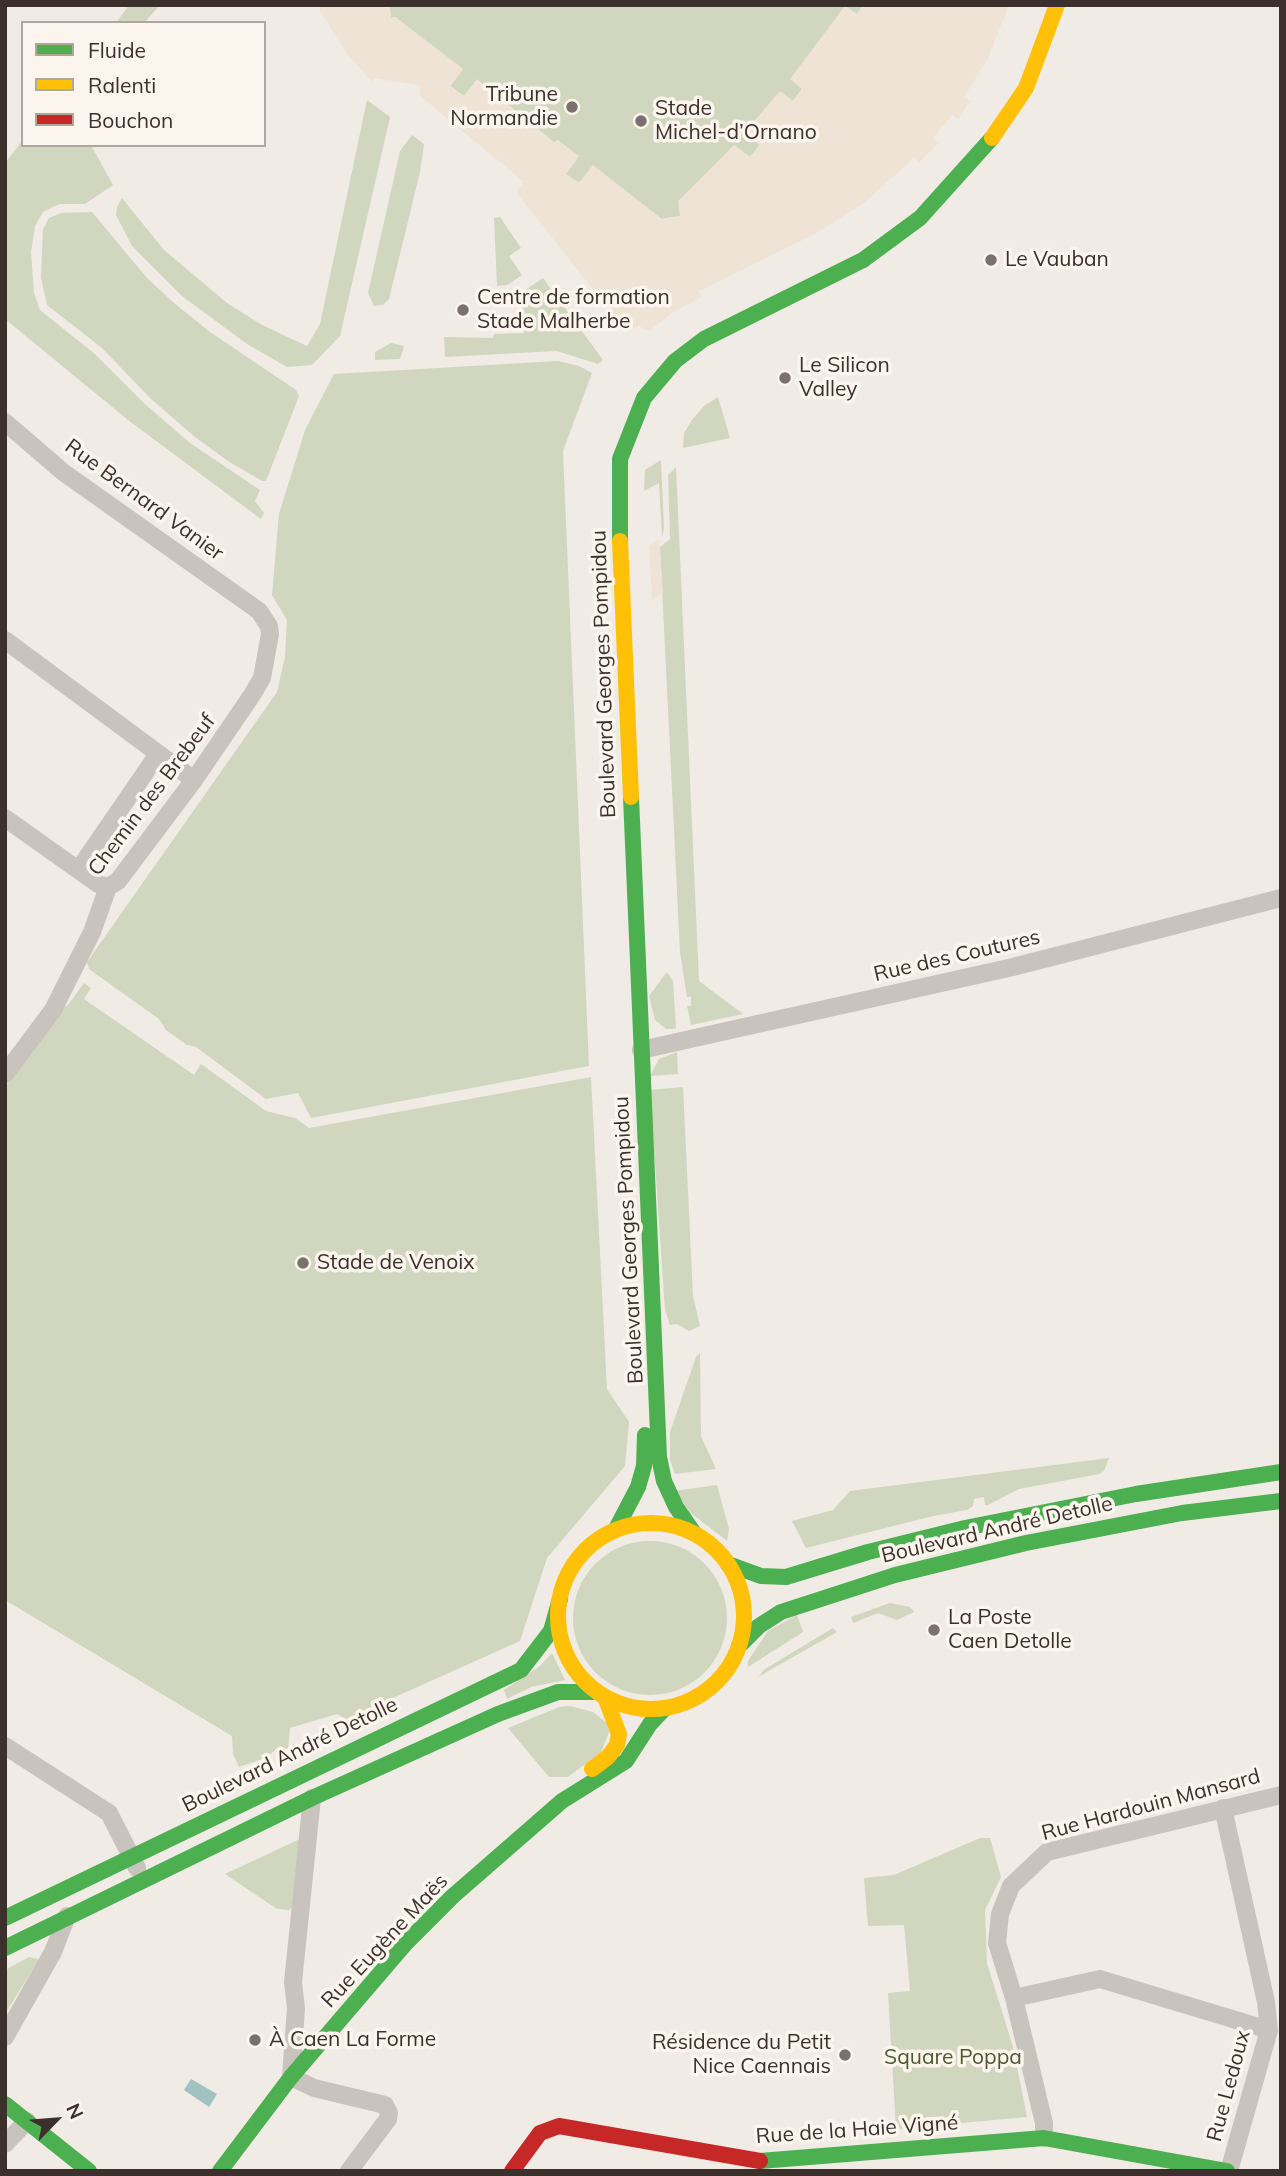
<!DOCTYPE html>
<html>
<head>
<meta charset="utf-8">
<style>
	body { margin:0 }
	#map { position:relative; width:1286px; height:2176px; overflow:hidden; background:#f0ebe5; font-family:Mulish,sans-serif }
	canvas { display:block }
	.frame { position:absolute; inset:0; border:7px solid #3b302b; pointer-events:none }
	.legend { position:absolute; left:21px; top:21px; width:245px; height:126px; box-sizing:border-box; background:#fbf5ee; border:2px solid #aea6a0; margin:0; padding:9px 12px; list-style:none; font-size:21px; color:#3b302b }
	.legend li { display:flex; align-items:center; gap:14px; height:35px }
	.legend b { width:35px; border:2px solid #aea6a0 }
	.north { position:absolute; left:21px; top:2085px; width:70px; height:70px; -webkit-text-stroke:5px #fbf5ee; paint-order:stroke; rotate:65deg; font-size:19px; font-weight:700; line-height:28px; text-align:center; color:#3b302b }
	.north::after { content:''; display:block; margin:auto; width:24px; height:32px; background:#3b302b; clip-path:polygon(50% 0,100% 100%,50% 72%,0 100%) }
</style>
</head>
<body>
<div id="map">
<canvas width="1286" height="2176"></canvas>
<div class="frame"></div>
<ul class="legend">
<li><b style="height:9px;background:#4caf50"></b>Fluide</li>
<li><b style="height:9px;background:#ffc107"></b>Ralenti</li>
<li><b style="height:9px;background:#c62828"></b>Bouchon</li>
</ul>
<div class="north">N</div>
</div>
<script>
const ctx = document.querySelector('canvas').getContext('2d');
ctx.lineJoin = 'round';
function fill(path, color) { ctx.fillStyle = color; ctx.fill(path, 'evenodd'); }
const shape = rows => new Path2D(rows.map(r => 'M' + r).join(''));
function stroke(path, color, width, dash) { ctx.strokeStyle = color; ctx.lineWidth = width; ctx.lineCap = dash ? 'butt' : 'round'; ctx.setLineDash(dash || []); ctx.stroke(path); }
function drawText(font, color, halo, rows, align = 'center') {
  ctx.font = font + ' Mulish,sans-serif'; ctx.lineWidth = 7; ctx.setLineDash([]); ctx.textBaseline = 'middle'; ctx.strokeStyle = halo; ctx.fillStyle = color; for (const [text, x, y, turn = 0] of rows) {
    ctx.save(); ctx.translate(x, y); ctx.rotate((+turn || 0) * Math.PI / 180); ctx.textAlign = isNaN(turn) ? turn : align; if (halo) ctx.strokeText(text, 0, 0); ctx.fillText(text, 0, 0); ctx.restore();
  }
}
const green = shape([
	[129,5,160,5,144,23,116,23],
	[389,5,863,5,857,14,845,6,791,79,802,89,793,101,780,92,745,133,760,145,750,157,734,145,681,216,661,219,593,166,579,183,566,174,579,156,554,143,477,80,464,96,450,86,463,69,395,17,391,18],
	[367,100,390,117,340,336,312,365,287,367,247,344,182,296,132,246,116,215,117,207,122,198,164,250,227,303,262,325,307,346,320,324],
	[412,135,424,144,420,172,389,299,383,305,374,306,368,293,400,151],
	[23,140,23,145,91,145,113,185,85,204,59,204,43,212,35,226,31,252,34,293,40,310,96,355,146,405,190,443,260,490,255,501,264,513,261,519,128,420,5,319,5,163],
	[92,212,147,278,174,303,210,332,296,390,299,396,266,481,262,481,228,461,195,437,151,399,102,348,47,305,41,277,43,229,49,218,61,213],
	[500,217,521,248,509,256,522,275,507,285,497,286,494,218],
	[543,278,603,360,598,364,557,351,445,357,444,337,493,338,494,334,524,333,521,293],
	[391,343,404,346,400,359,375,360,375,352],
	[558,361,579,366,592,373,563,451,589,1066,311,1118,298,1093,266,1099,196,1047,187,1045,166,1030,159,1019,89,969,87,962,277,692,285,657,287,620,272,595,279,514,305,430,334,374],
	[718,397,730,438,683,448,684,433,692,420,704,406],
	[661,460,664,528,662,538,659,483,644,491,645,470],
	[676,467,699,981,743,1014,691,1025,687,1006,691,1006,691,997,687,997,680,952,660,547,670,539,668,475],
	[667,972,673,981,676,1028,672,1029,666,1029,655,1020,649,996],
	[84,983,91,988,84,999,194,1075,201,1064,266,1111,295,1118,309,1128,591,1077,607,1389,629,1422,625,1466,547,1558,520,1641,346,1719,337,1714,290,1728,288,1749,278,1748,265,1758,239,1767,233,1754,232,1736,5,1600,5,1088,53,1014,68,1005],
	[677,1052,678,1074,650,1076,659,1059],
	[683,1087,693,1296,700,1326,689,1331,677,1324,670,1325,665,1310,650,1090],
	[700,1353,701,1436,716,1469,675,1474,670,1460,670,1432,696,1357],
	[1109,1458,1104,1471,1099,1474,1019,1489,988,1505,985,1505,984,1497,974,1499,973,1506,967,1510,933,1516,806,1548,792,1521,833,1510,850,1491],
	[717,1485,729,1529,727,1541,691,1513,674,1491],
	'573 1618a77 77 0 1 1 154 0a77 77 0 1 1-154 0Z',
	[890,1603,910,1607,914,1612,897,1620,878,1613,853,1623,851,1617],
	[797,1615,803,1632,748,1667,748,1661,768,1631],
	[833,1628,837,1632,758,1677,765,1669],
	[552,1653,565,1680,531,1687,507,1699,504,1690,540,1666],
	[570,1706,593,1712,607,1723,609,1732,601,1752,568,1777,549,1777,508,1728,559,1707],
	[980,1838,990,1838,1001,1877,985,1910,987,1963,1013,2047,1027,2117,896,2129,888,1993,910,1991,904,1925,868,1926,864,1878,894,1875],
	[300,1839,294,1906,289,1910,277,1909,225,1874],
	[29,1957,39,1959,5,2014,5,1970]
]);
const plaza = shape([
	[317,5,389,5,391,18,395,17,463,69,450,87,464,96,477,79,554,142,558,140,579,156,566,174,579,183,593,165,662,219,680,216,678,201,734,145,750,157,760,144,744,133,780,91,793,101,802,89,790,79,845,6,857,14,863,5,1009,5,988,58,964,97,970,101,958,119,952,115,933,138,938,143,919,163,914,158,865,202,815,234,699,291,702,297,673,312,649,331,639,326,627,332,516,192,524,182,419,95,420,85,373,78,372,82,345,51],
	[659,539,663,592,652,601,649,546]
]);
const water = shape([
	[191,2079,217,2094,209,2107,184,2090]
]);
const street = shape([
	[5,422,63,472,259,611,269,626,270,634,262,678,252,695,194,780,118,881,108,887,92,932,53,1010,5,1074],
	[5,640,194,780],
	[5,818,98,884,108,887],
	[79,869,158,754],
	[641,1050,1013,967,1281,898],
	[5,1746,109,1813,137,1868],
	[312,1798,293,1982,296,2008,291,2077,314,2088,385,2105,389,2113,388,2119,349,2171],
	[1223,1808,1266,2002,1269,2030,1229,2171],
	[1014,1998,1100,1979,1269,2030],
	[5,2037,53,1952,67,1916],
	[1044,2138,1044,2123,1014,1998,997,1943,1000,1914,1011,1886,1047,1852,1281,1795],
	[5,2144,27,2121]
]);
const fast = shape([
	[620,541,620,459,644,398,675,361,704,339,863,260,920,218,992,138],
	[631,797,659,1457,664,1481,676,1507,694,1533],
	[616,1529,638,1487,644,1466,645,1435],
	[728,1564,761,1576,786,1577,868,1552,965,1528,1136,1494,1281,1472],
	[739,1646,759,1626,781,1612,895,1575,1026,1543,1182,1513,1281,1501],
	[5,1918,521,1670,551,1631,560,1599],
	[5,1948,312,1798,498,1714,558,1692,597,1692],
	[5,2104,89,2171],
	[760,2161,1044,2138,1227,2171],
	[220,2171,291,2077,406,1943,453,1896,562,1801,626,1761,650,1724,665,1708]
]);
const slow = shape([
	[992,138,1026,88,1057,5],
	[620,541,631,797],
	'558 1616a93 93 0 1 1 186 0a93 93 0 1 1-186 0Z',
	[592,1769,608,1757,617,1745,619,1734,605,1697]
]);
const jam = shape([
	[512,2171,540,2133,559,2126,760,2161]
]);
const markers = [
	[572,107,7,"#7a716c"],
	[641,121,7,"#7a716c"],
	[991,260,7,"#7a716c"],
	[463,310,7,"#7a716c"],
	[785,378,7,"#7a716c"],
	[303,1263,7,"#7a716c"],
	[934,1630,7,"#7a716c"],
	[255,2040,7,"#7a716c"],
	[845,2055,7,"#7a716c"]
];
const poiNames = [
	["Tribune",558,95,"right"],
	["Normandie",558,119,"right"],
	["Stade",655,109],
	["Michel-d’Ornano",655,133],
	["Le Vauban",1005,260],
	["Centre de formation",477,298],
	["Stade Malherbe",477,322],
	["Le Silicon",799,366],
	["Valley",799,390],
	["Stade de Venoix",317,1263],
	["La Poste",948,1618],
	["Caen Detolle",948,1642],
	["À Caen La Forme",269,2040],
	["Résidence du Petit",831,2043,"right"],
	["Nice Caennais",831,2067,"right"]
];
const streetNames = [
	["Rue Bernard Vanier",144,500,36],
	["Boulevard Georges Pompidou",604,674,-92],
	["Chemin des Brebeuf",152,795,-53],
	["Rue des Coutures",957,956,-13],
	["Boulevard Georges Pompidou",629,1240,-93],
	["Boulevard André Detolle",997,1530,-13],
	["Boulevard André Detolle",290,1755,-26],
	["Rue Hardouin Mansard",1151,1805,-15],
	["Rue Eugène Maës",385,1941,-47],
	["Rue Ledoux",1229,2086,-75],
	["Rue de la Haie Vigné",857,2130,-4]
];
const parkNames = [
	["Square Poppa",953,2058]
];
fill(green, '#d1d6bf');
fill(plaza, '#eee3d5');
fill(water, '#a1c2c1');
stroke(street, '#c9c3be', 18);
stroke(fast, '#4caf50', 16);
stroke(slow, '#ffc107', 16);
stroke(jam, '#c62828', 16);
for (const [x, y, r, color] of markers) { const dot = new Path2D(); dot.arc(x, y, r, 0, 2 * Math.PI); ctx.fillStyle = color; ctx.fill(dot); stroke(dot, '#fbf5ee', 2.5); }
drawText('21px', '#3b302b', '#fbf5ee', poiNames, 'left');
drawText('21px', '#3b302b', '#fbf5ee', streetNames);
drawText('21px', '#4a5a2e', '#fbf5ee', parkNames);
</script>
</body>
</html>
